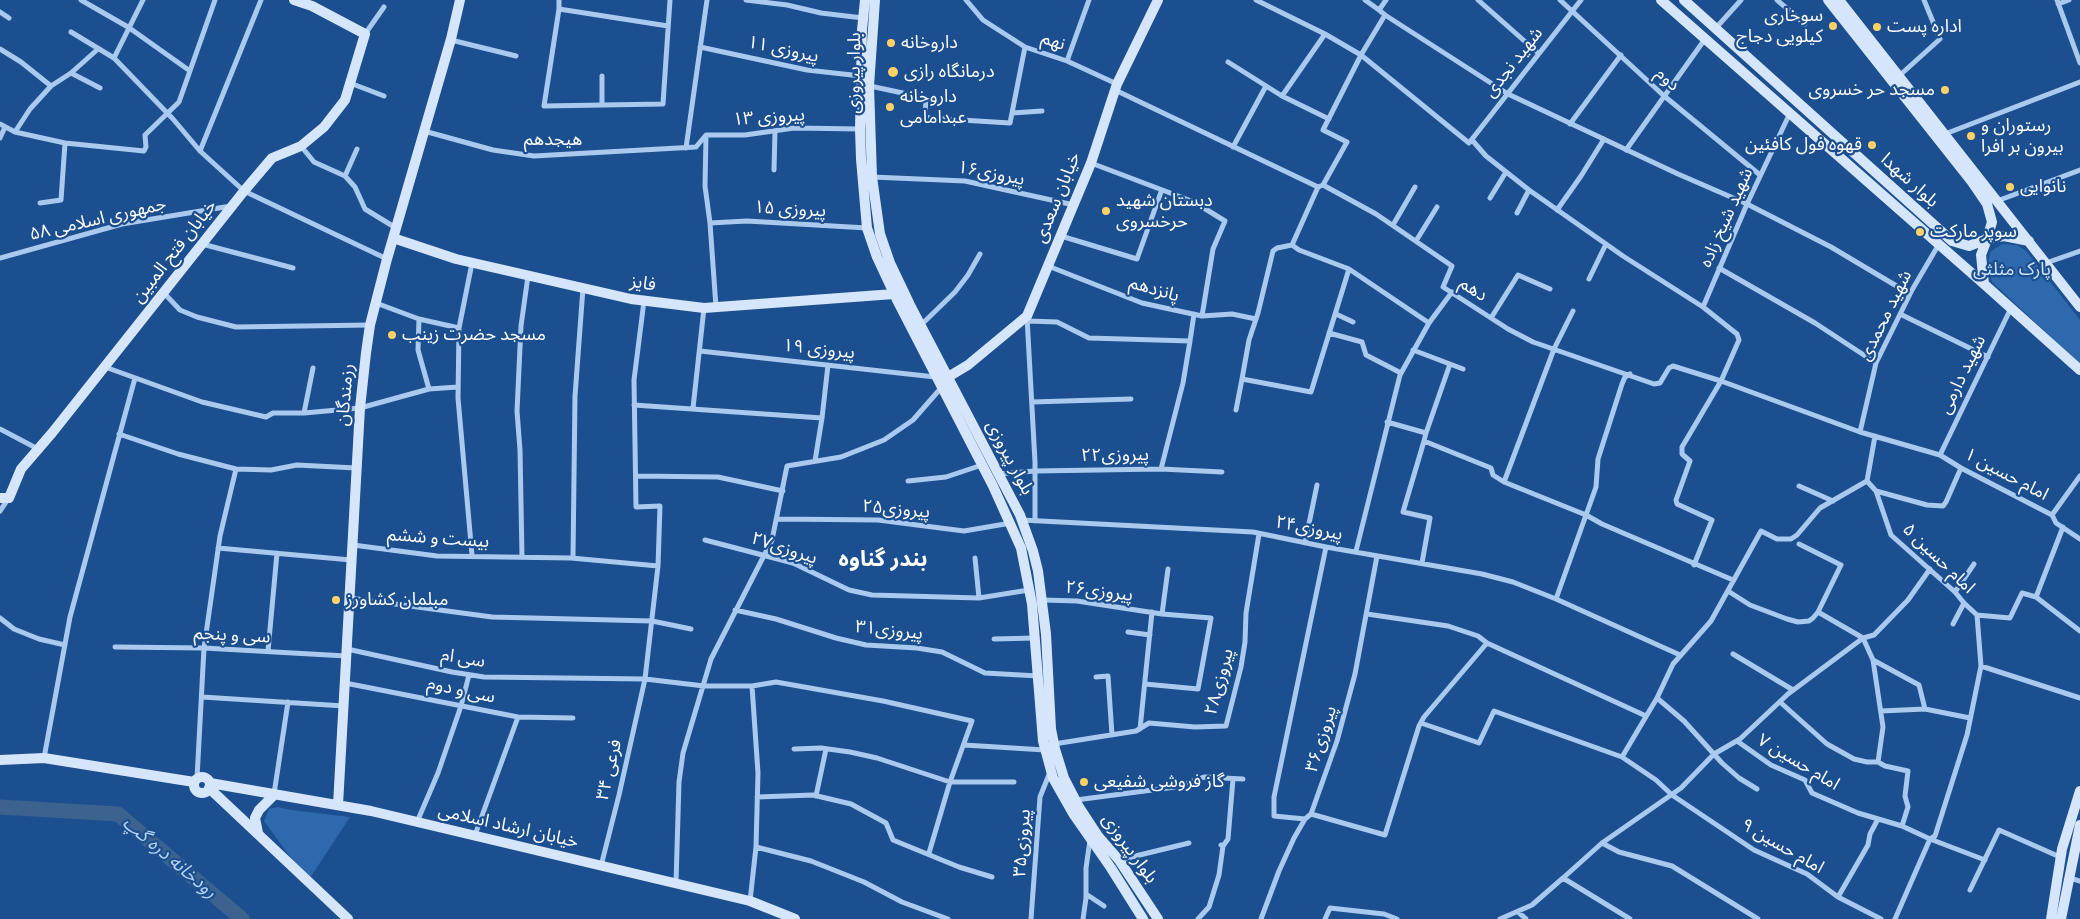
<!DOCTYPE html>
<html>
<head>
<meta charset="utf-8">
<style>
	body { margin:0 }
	canvas { display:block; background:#1b4f8f }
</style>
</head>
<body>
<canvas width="2080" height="919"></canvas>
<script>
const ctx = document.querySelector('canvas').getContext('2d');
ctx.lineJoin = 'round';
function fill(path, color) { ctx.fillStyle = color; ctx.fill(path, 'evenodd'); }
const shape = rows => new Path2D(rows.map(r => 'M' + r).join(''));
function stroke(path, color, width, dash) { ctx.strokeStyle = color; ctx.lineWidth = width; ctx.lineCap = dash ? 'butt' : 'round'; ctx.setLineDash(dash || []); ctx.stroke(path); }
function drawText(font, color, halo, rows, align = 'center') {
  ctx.font = font + ' "Roboto Condensed","Noto Sans Arabic",sans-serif'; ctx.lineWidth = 4.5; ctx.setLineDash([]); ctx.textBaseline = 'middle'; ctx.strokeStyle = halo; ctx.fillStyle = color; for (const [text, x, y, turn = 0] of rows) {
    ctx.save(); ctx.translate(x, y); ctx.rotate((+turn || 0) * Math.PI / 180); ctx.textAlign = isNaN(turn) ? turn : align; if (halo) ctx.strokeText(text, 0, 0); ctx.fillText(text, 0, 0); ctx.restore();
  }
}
const green = shape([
	[2002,244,2017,245,2026,251,2080,320,2080,364,1992,282,1988,265,1990,252],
	[278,807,291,810,350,817,308,881,264,821,269,809]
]);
const river = shape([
	[0,807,118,814,242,919]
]);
const street = shape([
	[81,0,128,27,190,71],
	[559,0,559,9,544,106,663,104,670,0],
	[746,0,787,5,821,13,863,18],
	[966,0,983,20,1025,47,1067,61,1117,84],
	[1256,0,1325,34,1361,55,1469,143,1581,0],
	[1365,0,1379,10],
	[1386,0,1379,10,1385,15,1508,94,1678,174,1747,204,1831,247,1910,294],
	[1478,0,1538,53],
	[1560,0,1663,95,1760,175],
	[1777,0,1805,24],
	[2057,0,2080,63],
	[2058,4,2069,0],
	[559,9,668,26],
	[0,12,9,18],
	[1715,29,1741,0],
	[71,32,114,58,173,119,200,151,244,191,387,259],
	[365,34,384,7],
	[451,40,516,56],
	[700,47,807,70,861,76],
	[0,49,21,62,51,86],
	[114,58,143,0],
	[1067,61,1089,0],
	[1228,62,1282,96,1325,34],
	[71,73,100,88],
	[1899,76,1940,39,1924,0],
	[350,83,384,96],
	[870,86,926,98,925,116,929,118,1010,123,1012,113,1042,111],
	[1115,90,1318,187,1323,185,1376,214,1452,266,1443,287,1508,329,1533,342,1654,384,1660,383,1669,368,1673,366,1721,381,1860,432,1940,455,1961,468,2052,515,2056,523,2080,539],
	[1282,96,1329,119],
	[602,104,602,76],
	[1012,113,1025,47],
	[0,124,15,132,65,143,144,151,146,147,145,135,179,102,215,0],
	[1570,124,1621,55],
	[424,131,493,150,534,156,696,147,706,135,745,135,794,128,860,129],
	[15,132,30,109,51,86,71,73,98,49],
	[1945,134,2080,82],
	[706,136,705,186,710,223,716,307],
	[0,138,5,127],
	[1472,140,1486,156,1529,190,1623,256,1703,307,1737,334,1739,340,1721,381,1682,447,1682,454,1690,461,1676,500,1677,504,1712,520,1694,565],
	[301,146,314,162,345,176,355,187,365,209,396,228],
	[1233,147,1266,86],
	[686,148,707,0],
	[1626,150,1705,39],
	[200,151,261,0],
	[1091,163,1194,202,1225,221,1213,249,1202,316],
	[774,170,775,131],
	[345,176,357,149],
	[872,177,965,181,1074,205],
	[1323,185,1347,142,1323,130,1361,55,1385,15],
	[1318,187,1292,245,1277,248,1273,251,1258,313,1249,340,1242,379,1311,392,1349,269,1429,323,1452,292],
	[1490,198,1506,172],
	[1997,201,2080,170],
	[40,203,61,200,65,143],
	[1557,210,1581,176,1604,139],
	[1517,213,1529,190],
	[710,223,747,221,867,228],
	[1393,225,1415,187],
	[1061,236,1137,259,1161,192],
	[1416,241,1437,207],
	[202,244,293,268],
	[1292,245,1299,250,1349,269],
	[0,258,122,224,231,206],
	[472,263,459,328,458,398,472,555],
	[2046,263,2080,251],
	[1048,266,1142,303,1202,316,1232,314,1256,319],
	[1719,268,1815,323,1876,363],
	[1589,279,1606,244],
	[164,293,180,310,197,317,236,327,370,325],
	[376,303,419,319,459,328],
	[1703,307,1747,204,1790,113],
	[1336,314,1353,322],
	[1900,314,1988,357],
	[1027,317,1035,462,1035,521],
	[1491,318,1518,275,1550,289],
	[419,319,418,350,429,389],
	[1028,321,1057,322,1089,338,1190,341,1194,314],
	[921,325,955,292,968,275,980,254],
	[1329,333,1362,342,1366,355,1401,373],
	[1413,350,1463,369],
	[700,351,935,377],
	[105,367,202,402,266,417,273,413,304,413,360,408,429,389,458,387],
	[1032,402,1131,399],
	[634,405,822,418,828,365],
	[693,408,704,308],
	[1236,410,1242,379],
	[304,413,313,368],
	[1387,422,1426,433,1424,441,1491,468,1493,475,1504,482,1586,515,1602,524,1733,580],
	[0,429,38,449],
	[1860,432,1876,363,1912,290,1939,244],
	[1426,433,1450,364],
	[119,434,178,454,236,469,271,470,297,465,356,468],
	[1940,455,2011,308],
	[815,461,822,418],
	[1161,469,1222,472],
	[998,474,1035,471,1161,469,1183,383,1190,341],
	[636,476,718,477,783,491],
	[908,481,946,477,982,465],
	[1867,481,1876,491,1927,505,1943,506,1946,502,1961,468],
	[1867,481,1875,436],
	[1504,482,1554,349,1573,311],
	[1799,486,1833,501],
	[1876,491,1891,535,1955,592,1964,603,1977,615],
	[0,511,8,499],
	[2052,515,2080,476],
	[778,519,878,520,964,531,1011,523],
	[1022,520,1253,532,1326,547,1482,574,1513,582,1556,599,1680,655],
	[705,540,793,563,849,590,872,595,979,598,1029,590],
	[1305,543,1317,485],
	[353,545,437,556,571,558,658,566],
	[218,548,351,560],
	[1356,551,1400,375,1429,323],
	[522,557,520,450,517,411,521,326,528,276],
	[573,558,575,396,583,288],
	[975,558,979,598],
	[1422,563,1430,518,1403,512,1424,441],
	[1728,591,1750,605,1787,619,1798,622,1809,621,1813,618,1818,612,1841,565,1799,544],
	[1955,592,1974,564],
	[2036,597,2080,631],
	[350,598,492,617,652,621,691,629],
	[1556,599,1596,487,1598,459,1622,384,1625,377,1630,374],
	[1043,600,1077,601,1162,614,1211,618,1198,689,1145,684],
	[735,610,776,619,836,638,866,645,917,648,942,652,985,673,1038,676],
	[1162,614,1168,569],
	[1367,614,1448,626,1478,636,1487,643],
	[0,618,14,629,39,639,65,645],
	[1953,624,1964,603],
	[1128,632,1150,635],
	[994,639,1035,638],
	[115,647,204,648,346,656],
	[347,649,452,672,484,677,645,679,704,686,752,686,776,682,883,701,972,721,950,782,929,853],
	[268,651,277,553],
	[1733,654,1793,690],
	[1873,660,1919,685,1925,709],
	[1981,666,2080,698],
	[1096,677,1108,676,1112,735],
	[345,683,518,717,573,718],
	[202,697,344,706],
	[1657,698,1684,721,1722,763,1739,778,1757,789],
	[1780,702,1827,744,1854,759,1867,762,1878,762,1885,766,1908,771,1905,796,1908,807,1902,826],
	[1881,711,1925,709,1970,718],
	[1421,723,1479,743,1494,711,1622,757,1656,780,1672,795,1754,850,1807,874,1838,897,1881,919],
	[1140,729,1152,612],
	[1737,741,1771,765,1805,780,1812,793,1858,813,1902,826,1930,839,1985,860],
	[1054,744,1136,731,1149,723,1195,727,1226,726,1241,667,1245,642,1246,613,1259,534],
	[964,745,1045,750],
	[794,749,821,748,850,752,877,758,950,782,1014,782],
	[1622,757,1657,698,1673,664,1711,621,1761,531,1777,539,1791,539,1797,535,1820,508,1867,481],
	[44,758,70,617,135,378],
	[1878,762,1883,727,1873,660,1863,638,1874,635,1908,600,1930,569],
	[197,778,204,648,220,536,236,469],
	[274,794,288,702],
	[816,796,826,749],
	[757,797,813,795,851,804,886,823,893,840,959,867,992,877],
	[1076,800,1175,787,1204,777,1243,779],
	[1311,814,1385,835,1419,726,1424,717,1487,643,1646,716],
	[1305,819,1274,816,1274,797,1326,547],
	[417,822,438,773,461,706,469,675],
	[475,835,518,717],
	[1602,843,1619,852,1672,866,1758,919],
	[1223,846,1228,839,1233,779],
	[756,847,811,861,864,882,902,902,948,919],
	[1119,860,1189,843],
	[601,866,619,795,645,679,658,566,660,506,636,507,634,380,644,301],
	[1563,878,1602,843,1681,788,1714,754,1740,739,1788,694,1863,638,1818,612],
	[2070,878,2080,881],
	[676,883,679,782,683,753,711,659,772,540,787,466,841,457,884,440,913,420,941,388],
	[1970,890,1999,830,2060,857],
	[1086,894,1104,906],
	[1838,897,1868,845,1870,834,1878,819],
	[750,901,756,847,758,773,752,686],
	[1518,912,1526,919],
	[1031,919,1040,797,1050,772],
	[1083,919,1086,898,1086,868,1090,840],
	[1198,919,1209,907,1219,875,1223,846,1221,845],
	[1261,919,1279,871,1294,838,1305,819,1311,814,1337,741,1355,674,1377,556],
	[1325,919,1330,908,1384,914,1397,919],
	[1500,919,1532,905,1563,878,1630,919],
	[1895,919,1930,839,1935,836,1967,735,1981,666,1977,615,2010,618,2022,593,2036,597,2063,527]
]);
const secondary = shape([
	[865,0,862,30,860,129,861,159,867,228,877,257,897,300,993,486,1021,548,1032,604,1043,741,1053,778,1074,815,1111,868,1143,919],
	[875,0,869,86,872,177,880,234,890,263,910,305,1020,515,1033,551,1038,571,1046,634,1051,729,1055,749,1064,778,1079,807,1098,836,1119,860,1158,919],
	[1661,0,1984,284,2080,370],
	[1684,0,1952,241,1969,246,1987,239,1992,222,1987,204,1972,182,1828,0],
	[1839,0,2080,307],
	[393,238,456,259,631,299,704,308,894,294],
	[1984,284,1981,255,1987,239,2004,236,2029,241],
	[948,377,968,365,1027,316,1091,163,1117,84,1158,0],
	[0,498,9,498,21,469,52,433,244,191,272,158,301,146,324,127,345,100,365,34,312,6,294,0],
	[0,760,44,758,194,782],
	'194 785a8 8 0 1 1 16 0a8 8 0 1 1-16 0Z',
	[210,783,371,811,750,901,795,919],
	[209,788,348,919],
	[338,805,360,408,366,353,370,325,387,259,451,39,460,0],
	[258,833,255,818,259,810,274,795],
	[2051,919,2062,849,2080,791],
	[2061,919,2080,825]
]);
const markers = [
	[1833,26,5,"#ffd166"],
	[1877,27,5,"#ffd166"],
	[891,43,5,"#ffd166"],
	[893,72,6,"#ffd166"],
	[1945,90,5,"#ffd166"],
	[890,107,5,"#ffd166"],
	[1971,136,5,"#ffd166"],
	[1872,145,5,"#ffd166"],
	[2010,187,5,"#ffd166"],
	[1106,211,5,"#ffd166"],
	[1920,232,5,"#ffd166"],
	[392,335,5,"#ffd166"],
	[336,600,5,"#ffd166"],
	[1084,782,5,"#ffd166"]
];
const poiNames = [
	["سوخاری",1823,16,"right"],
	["کیلویی دجاج",1823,37,"right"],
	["اداره پست",1887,27],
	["داروخانه",901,43],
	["درمانگاه رازی",904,72],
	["مسجد حر خسروی",1935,90,"right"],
	["داروخانه",900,97],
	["عبدامامی",900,118],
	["رستوران و",1981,126],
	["بيرون بر افرا",1981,147],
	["قهوه فول کافئین",1862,145,"right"],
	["نانوایی",2020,187],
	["دبستان شهید",1116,201],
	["حرخسروی",1116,222],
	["سوپر مارکت",1930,232],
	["مسجد حضرت زینب",402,335],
	["مبلمان کشاورز",346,600],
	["گاز فروشی شفیعی",1094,782]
];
const streetNames = [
	["نهم",1053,42,19],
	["پیروزی ۱۱",783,50,12],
	["شهید نجدی",1514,63,-52],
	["بلوار پیروزی",855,73,-89],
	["دوم",1667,80,42],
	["پیروزی ۱۳",769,118,-4],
	["هیجدهم",553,140],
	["پیروزی۱۶",991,174,11],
	["بلوار شهدا",1909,181,42],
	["خیابان سعدی",1058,198,-68],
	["پیروزی ۱۵",790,210,3],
	["شهید شیخ زاده",1727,218,-66],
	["جمهوری اسلامی ۵۸",98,220,-13],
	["خیابان فتح المبین",175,252,-52],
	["فایز",643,284,9],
	["پانزدهم",1154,290,16],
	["دهم",1473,290,33],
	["شهید محمدی",1886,316,-64],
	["پیروزی ۱۹",819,350,6],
	["شهید دارمی",1963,375,-64],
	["رزمندگان",346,395,-85],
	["پیروزی۲۲",1115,456,-1],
	["بلوار پیروزی",1009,458,62],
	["امام حسین ۱",2006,475,28],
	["پیروزی۲۵",896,510,5],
	["پیروزی۲۴",1309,529,11],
	["بیست و ششم",438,539,4],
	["پیروزی۲۷",784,549,18],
	["امام حسین ۵",1938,559,44],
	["پیروزی۲۶",1099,592,7],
	["پیروزی۳۱",889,631,6],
	["سی و پنجم",232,636,3],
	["سی ام",463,659,9],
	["پیروزی۲۸",1220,682,-75],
	["سی و دوم",461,691,12],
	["پیروزی۳۶",1322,739,-73],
	["امام حسین ۷",1798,763,31],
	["فرعی ۳۴",610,770,-77],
	["خیابان ارشاد اسلامی",508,827,13],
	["پیروزی۳۵",1023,843,-86],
	["امام حسین ۹",1782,847,30],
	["بلوار پیروزی",1129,849,54]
];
const parkNames = [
	["پارک مثلثی",2012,270]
];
const waterNames = [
	["رودخانه دره گپ",169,858,40]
];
const districtNames = [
	["بندر گناوه",883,560]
];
fill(green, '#2e69ad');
stroke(river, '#3c6290', 15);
stroke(street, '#a9c9ee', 5);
stroke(secondary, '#d6e6fa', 10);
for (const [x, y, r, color] of markers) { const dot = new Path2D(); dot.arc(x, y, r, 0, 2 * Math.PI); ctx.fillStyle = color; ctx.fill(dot); stroke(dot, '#1b4f8f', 2); }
drawText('18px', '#fff', '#1b4f8f', poiNames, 'left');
drawText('18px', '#fff', '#1b4f8f', streetNames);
drawText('18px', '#cfe3fa', '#1b4f8f', parkNames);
drawText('italic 19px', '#b5d3f5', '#1b4f8f', waterNames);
drawText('bold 22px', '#fff', '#1b4f8f', districtNames);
</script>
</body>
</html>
